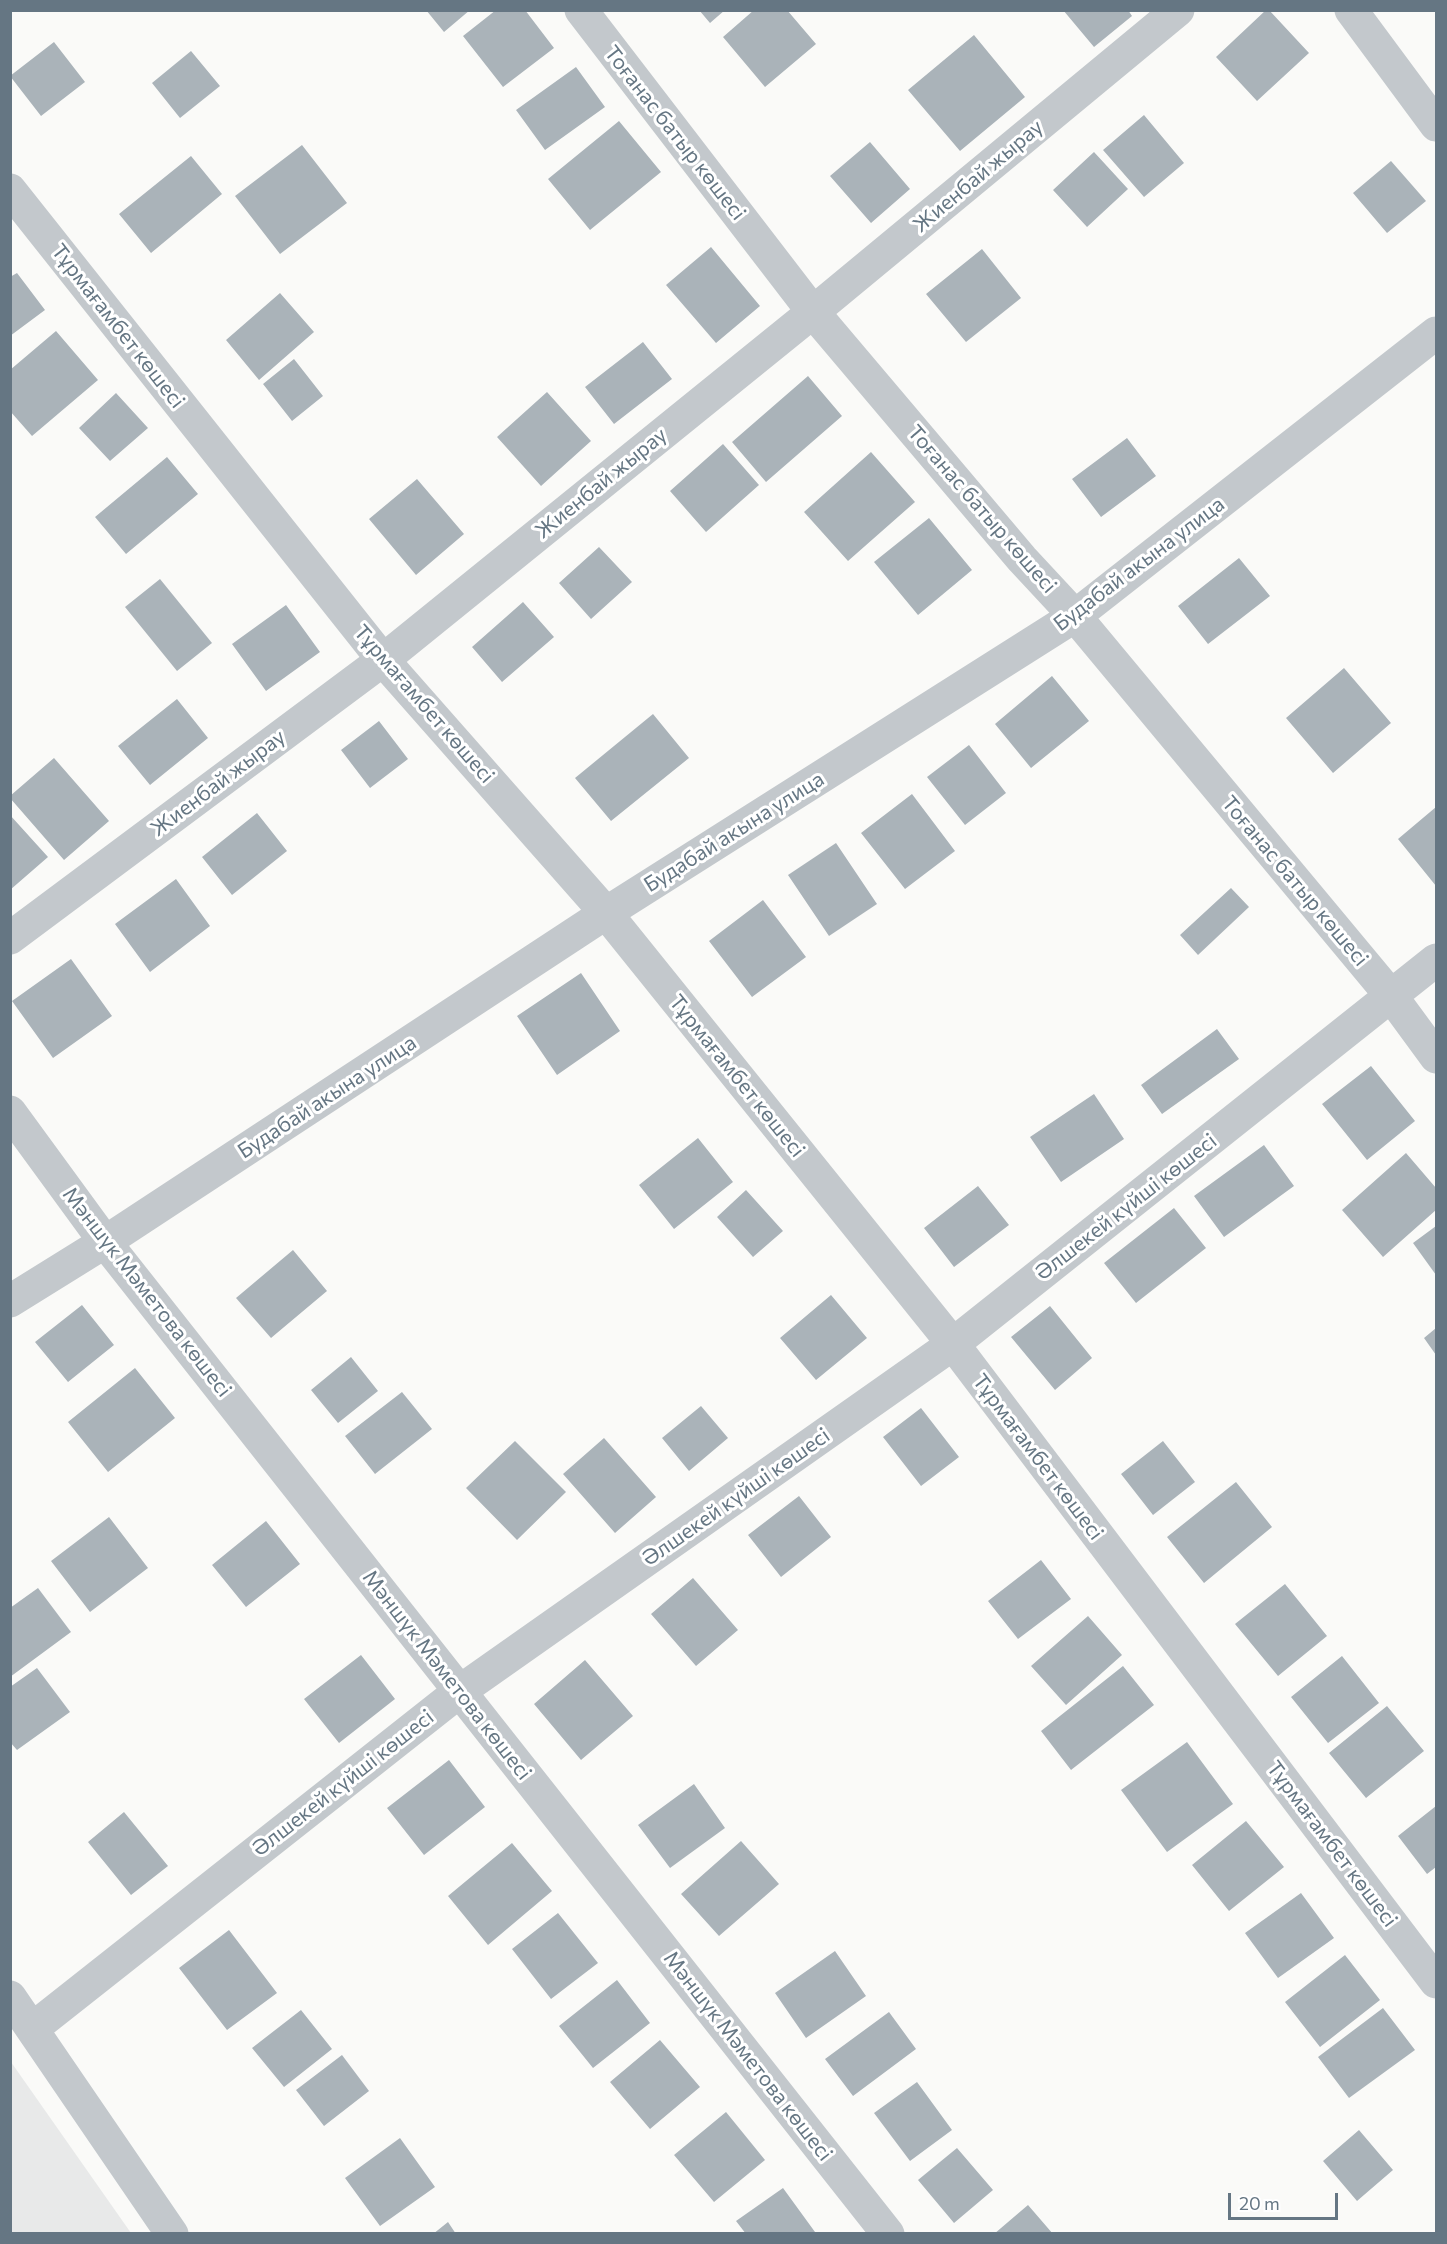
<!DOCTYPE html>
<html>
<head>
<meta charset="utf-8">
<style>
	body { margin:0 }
	#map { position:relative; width:1447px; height:2244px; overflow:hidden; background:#fafaf8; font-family:Commissioner,sans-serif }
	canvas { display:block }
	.frame { position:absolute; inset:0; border:12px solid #657683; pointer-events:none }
	.scale { position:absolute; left:1228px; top:2193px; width:110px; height:27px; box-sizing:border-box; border:3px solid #657683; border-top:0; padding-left:8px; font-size:18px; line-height:21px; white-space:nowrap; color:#657683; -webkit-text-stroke:4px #fff; paint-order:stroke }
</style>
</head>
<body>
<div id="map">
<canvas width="1447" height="2244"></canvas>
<div class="frame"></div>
<div class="scale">20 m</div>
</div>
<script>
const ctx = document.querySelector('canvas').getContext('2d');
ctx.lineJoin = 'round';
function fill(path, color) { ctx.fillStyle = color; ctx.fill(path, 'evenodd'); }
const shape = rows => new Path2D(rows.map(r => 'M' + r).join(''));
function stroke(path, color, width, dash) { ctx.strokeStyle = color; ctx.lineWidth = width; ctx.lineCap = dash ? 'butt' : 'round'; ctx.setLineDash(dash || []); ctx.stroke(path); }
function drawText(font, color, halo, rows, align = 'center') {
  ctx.font = font + ' Commissioner,sans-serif'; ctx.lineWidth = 6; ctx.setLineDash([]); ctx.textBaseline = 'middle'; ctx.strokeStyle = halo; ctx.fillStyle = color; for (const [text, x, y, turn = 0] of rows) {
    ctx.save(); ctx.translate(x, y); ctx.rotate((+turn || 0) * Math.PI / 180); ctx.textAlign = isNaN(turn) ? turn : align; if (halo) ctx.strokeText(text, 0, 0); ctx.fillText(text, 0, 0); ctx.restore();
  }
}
const built = shape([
	[10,2062,11,2062,131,2233,11,2233]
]);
const building = shape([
	[426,10,470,10,444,32],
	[496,10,525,10,554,48,503,87,463,36],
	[699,10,725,10,710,23],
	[754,10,787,10,816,44,765,87,723,37],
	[1063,10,1128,10,1132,16,1094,47],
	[1266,10,1269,10,1309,53,1257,101,1216,57],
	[974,35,1025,97,960,151,908,90],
	[54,42,85,82,41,116,10,76],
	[191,51,220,86,180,118,152,83],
	[576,67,605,107,545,150,516,110],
	[1144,115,1184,163,1144,197,1103,150],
	[619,121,661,172,590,230,548,179],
	[870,142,910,189,871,223,830,176],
	[302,145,347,203,280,254,235,196],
	[1094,152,1128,189,1087,227,1053,190],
	[191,156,222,194,151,253,119,214],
	[1391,161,1426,201,1387,233,1353,193],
	[711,247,760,306,716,343,666,285],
	[982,249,1021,298,966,342,926,294],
	[17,273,45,310,10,336,10,277],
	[280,293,314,332,259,380,226,340],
	[56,331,98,380,32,436,10,411,10,370],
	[643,342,672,379,614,424,585,387],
	[294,359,323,396,292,421,263,384],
	[808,376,842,416,766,482,732,442],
	[547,392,591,441,541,486,497,437],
	[116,393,148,428,110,461,79,428],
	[1127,438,1156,476,1101,517,1072,479],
	[723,444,759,485,706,532,670,491],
	[871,452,915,502,848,561,804,512],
	[167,457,198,494,126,554,95,517],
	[417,479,464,534,416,575,369,519],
	[929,518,972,570,918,615,874,562],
	[599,547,632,582,591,619,559,583],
	[1239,558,1270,596,1208,644,1178,606],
	[160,579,212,643,177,671,125,607],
	[523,602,554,637,502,682,472,647],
	[286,605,320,652,266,691,232,644],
	[1344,668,1391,723,1333,773,1286,718],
	[1052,676,1089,721,1031,768,995,724],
	[177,699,208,738,150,785,118,746],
	[653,714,689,758,611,821,575,778],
	[379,721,408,759,370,788,341,750],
	[969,745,1006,793,965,825,927,777],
	[54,758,109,821,64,860,10,798,10,796],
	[912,794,955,851,905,889,861,833],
	[1436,807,1436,886,1398,839],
	[257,813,287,851,232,895,202,857],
	[10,815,48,857,10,890],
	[836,843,877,904,829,936,788,875],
	[176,879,210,926,150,972,115,924],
	[1231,888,1249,907,1198,955,1180,935],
	[763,900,806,957,752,997,709,941],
	[71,959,112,1016,53,1058,12,1001],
	[581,973,620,1031,557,1075,517,1016],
	[1217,1029,1239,1059,1162,1114,1141,1085],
	[1371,1066,1415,1121,1367,1160,1322,1104],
	[1094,1094,1124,1139,1061,1182,1030,1137],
	[698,1138,733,1182,674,1229,639,1185],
	[1264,1145,1294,1186,1224,1237,1194,1196],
	[1406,1153,1436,1188,1436,1210,1383,1257,1342,1210],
	[978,1186,1009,1225,954,1267,924,1228],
	[746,1190,783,1231,753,1257,717,1217],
	[1174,1208,1206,1248,1136,1303,1104,1263],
	[1436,1226,1436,1275,1413,1243],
	[293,1250,327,1291,271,1338,236,1298],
	[831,1295,867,1338,816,1380,780,1338],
	[82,1305,114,1345,68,1382,35,1342],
	[1050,1306,1092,1358,1055,1390,1011,1337],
	[1436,1328,1436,1355,1424,1338],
	[351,1357,378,1391,338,1423,311,1390],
	[135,1368,175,1418,108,1472,68,1422],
	[402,1392,432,1429,375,1474,345,1436],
	[701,1406,728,1438,689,1471,662,1438],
	[921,1408,959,1457,921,1486,883,1437],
	[604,1438,656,1497,615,1533,563,1474],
	[515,1441,566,1492,517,1540,466,1488],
	[1163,1441,1195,1482,1153,1515,1121,1474],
	[1236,1482,1272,1527,1204,1583,1167,1537],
	[799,1496,831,1537,781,1577,748,1535],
	[109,1517,148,1568,90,1612,51,1561],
	[266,1521,300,1564,246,1607,212,1565],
	[1041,1560,1071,1599,1018,1639,988,1601],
	[693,1578,738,1630,696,1666,651,1614],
	[1285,1584,1327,1636,1278,1676,1235,1624],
	[38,1588,71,1632,10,1677,10,1608],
	[1088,1616,1122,1655,1066,1705,1031,1666],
	[361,1655,395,1699,339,1743,304,1699],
	[1342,1656,1379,1703,1328,1743,1291,1697],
	[585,1660,633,1716,581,1760,534,1704],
	[1123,1666,1154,1705,1071,1770,1041,1731],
	[37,1668,70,1712,17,1750,10,1742,10,1687],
	[1387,1706,1424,1751,1366,1798,1329,1753],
	[1187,1742,1233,1804,1167,1852,1121,1790],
	[449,1760,485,1807,424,1855,387,1808],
	[694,1784,725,1828,670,1868,638,1825],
	[1436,1806,1436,1867,1427,1874,1398,1836],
	[124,1812,168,1866,131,1895,88,1842],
	[1246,1821,1284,1867,1229,1911,1192,1865],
	[741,1841,779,1884,719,1936,681,1894],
	[512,1843,552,1891,488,1945,448,1896],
	[1301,1893,1334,1938,1278,1978,1245,1933],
	[558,1913,598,1963,551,1999,512,1949],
	[229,1930,277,1993,227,2030,179,1968],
	[835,1951,866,1996,806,2038,775,1993],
	[1345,1955,1380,2000,1320,2047,1285,2002],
	[617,1980,650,2023,593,2068,559,2026],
	[1383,2008,1415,2050,1349,2098,1318,2057],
	[301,2010,332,2049,284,2087,252,2048],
	[889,2012,916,2049,853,2096,825,2059],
	[660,2040,700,2087,650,2129,610,2082],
	[342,2055,369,2091,324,2126,296,2090],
	[917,2082,952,2130,910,2161,874,2113],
	[726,2112,765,2160,714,2202,674,2155],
	[1359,2130,1393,2170,1357,2201,1323,2161],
	[400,2138,435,2187,380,2226,345,2178],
	[957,2148,993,2190,954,2223,918,2180],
	[783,2188,815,2232,813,2234,746,2234,736,2221],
	[1028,2205,1053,2234,994,2234],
	[448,2222,456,2234,433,2234]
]);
const minor = shape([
	[581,10,813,312,1022,559,1075,616,1392,997,1436,1057],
	[1351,10,1436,125],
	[10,190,383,660,606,913,953,1344,1436,1982],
	[10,938,383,660,813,312,1178,10],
	[10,1112,105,1242,888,2234],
	[10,1301,105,1242,606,913,1075,616,1436,333],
	[10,1997,172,2234],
	[32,2029,460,1691,953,1344,1436,960]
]);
const streetNames = [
	["Тоғанас батыр көшесі",675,133,52],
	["Жиенбай жырау",978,176,-40],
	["Тұрмағамбет көшесі",118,326,52],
	["Жиенбай жырау",601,483,-39],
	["Тоғанас батыр көшесі",982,509,49],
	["Будабай акына улица",1139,564,-37],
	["Тұрмағамбет көшесі",424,704,49],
	["Жиенбай жырау",218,783,-37],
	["Будабай акына улица",734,832,-32],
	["Тоғанас батыр көшесі",1295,881,50],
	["Тұрмағамбет көшесі",737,1076,51],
	["Будабай акына улица",327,1097,-33],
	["Әлшекей күйші көшесі",1126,1207,-38],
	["Мәншүк Мәметова көшесі",147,1292,52],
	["Тұрмағамбет көшесі",1038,1457,53],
	["Әлшекей күйші көшесі",736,1497,-35],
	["Мәншүк Мәметова көшесі",447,1675,52],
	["Әлшекей күйші көшесі",343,1783,-38],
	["Тұрмағамбет көшесі",1332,1844,53],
	["Мәншүк Мәметова көшесі",748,2056,52]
];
fill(built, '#e8e9e9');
fill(building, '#aab3b9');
stroke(minor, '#c3c8cc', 33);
drawText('21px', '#657683', '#fff', streetNames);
</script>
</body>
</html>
